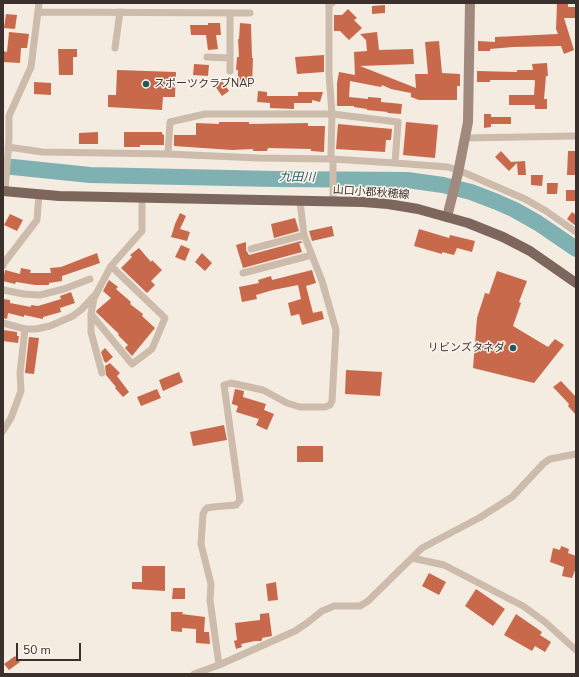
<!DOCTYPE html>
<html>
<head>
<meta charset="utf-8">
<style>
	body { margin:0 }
	#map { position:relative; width:579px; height:677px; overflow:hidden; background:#f4ebe1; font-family:"Nunito Sans",sans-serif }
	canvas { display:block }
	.frame { position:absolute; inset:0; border:4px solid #3b302b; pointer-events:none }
	.scale { position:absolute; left:16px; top:643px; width:65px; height:18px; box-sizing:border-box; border:2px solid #3b302b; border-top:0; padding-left:5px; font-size:12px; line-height:14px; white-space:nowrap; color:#3b302b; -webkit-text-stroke:3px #fbf5ee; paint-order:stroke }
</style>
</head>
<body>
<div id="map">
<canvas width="579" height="677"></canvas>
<div class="frame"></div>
<div class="scale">50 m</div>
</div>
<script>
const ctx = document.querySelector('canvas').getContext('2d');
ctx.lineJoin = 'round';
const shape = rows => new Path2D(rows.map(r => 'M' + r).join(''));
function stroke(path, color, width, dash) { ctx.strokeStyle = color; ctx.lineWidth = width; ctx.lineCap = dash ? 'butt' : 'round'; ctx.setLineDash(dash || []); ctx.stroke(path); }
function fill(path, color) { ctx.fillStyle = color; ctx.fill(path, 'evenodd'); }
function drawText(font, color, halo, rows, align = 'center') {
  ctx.font = font + ' "Nunito Sans","Noto Sans JP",sans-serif'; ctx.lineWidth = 3; ctx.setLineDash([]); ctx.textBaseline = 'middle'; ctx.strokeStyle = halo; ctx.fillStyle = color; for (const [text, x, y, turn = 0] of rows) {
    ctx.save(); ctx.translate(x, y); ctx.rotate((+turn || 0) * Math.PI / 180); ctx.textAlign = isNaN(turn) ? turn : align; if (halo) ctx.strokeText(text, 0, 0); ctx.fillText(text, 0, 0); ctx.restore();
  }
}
const river = shape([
	[3,166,90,175,275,179,407,180,443,185,471,192,497,202,515,210,538,223,576,249]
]);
const building = shape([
	[557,3,568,3,568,7,576,7,576,18,564,18,574,50,564,54,561,46,513,47,490,49,490,51,478,51,478,41,495,42,495,37,558,34,556,29],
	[385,5,385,13,372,14,372,6],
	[348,9,357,18,354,20,362,28,349,40,340,31,334,31,334,15,342,15],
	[6,14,17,15,15,29,4,28],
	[208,23,220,23,221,35,216,35,218,49,208,50,206,35,191,35,190,25,208,25],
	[240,23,251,24,252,58,253,58,252,86,238,86,238,70,236,70,237,57,239,57,238,39,239,39],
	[9,32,29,34,27,48,21,48,20,63,3,62,3,51,7,52],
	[377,32,379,50,413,49,414,64,360,66,416,88,415,74,428,74,425,42,439,41,442,73,460,74,460,86,457,86,457,100,419,100,411,97,411,93,391,89,382,85,381,87,350,81,349,97,368,99,368,97,381,98,381,102,402,104,401,114,387,113,388,112,367,110,367,109,354,107,354,106,337,106,337,83,339,72,355,75,354,52,367,51,366,40,360,34],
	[58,49,77,49,77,57,73,57,73,75,59,75],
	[324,55,324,72,297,74,295,57],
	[547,63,548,76,546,76,544,99,547,99,547,109,535,109,535,105,509,105,509,95,534,95,535,81,534,80,490,80,490,82,477,82,477,71,517,72,517,70,533,70,532,64],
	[194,64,209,65,208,76,193,75],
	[117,70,176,72,175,97,163,97,162,110,108,107,108,95,116,95],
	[222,81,229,91,222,96,215,86],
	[34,82,51,83,51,95,34,94],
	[258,91,267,92,267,96,298,96,298,92,323,92,320,102,312,100,312,103,294,103,294,109,270,108,270,103,257,102],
	[484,114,491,114,491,117,511,117,511,124,491,124,491,127,484,128],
	[219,122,249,122,249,124,308,123,308,126,325,126,324,152,311,151,311,149,268,148,267,151,253,151,253,149,232,150,174,146,174,135,196,135,196,123,219,124],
	[406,122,438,125,435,158,403,155],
	[338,124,392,129,391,140,386,140,385,152,336,149],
	[98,132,98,144,79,144,79,133],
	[124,132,162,132,162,134,164,135,164,145,140,145,140,147,124,147],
	[501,151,511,162,525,161,526,175,518,175,517,163,509,171,495,157],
	[568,151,575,151,575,175,567,175],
	[531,175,543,175,542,186,531,185],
	[547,183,558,183,557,194,547,194],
	[566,190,576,190,576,201,566,201],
	[572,212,576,215,576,226,567,219],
	[180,213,186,216,180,229,190,232,187,241,171,237,175,224],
	[10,214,23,220,17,231,4,225],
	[295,218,299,231,274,238,271,224],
	[332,226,334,236,312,241,309,231],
	[419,229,449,238,450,235,475,241,472,252,457,248,454,255,442,252,442,254,414,246],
	[301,241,302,243,299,243,302,252,243,268,236,245,246,242,246,250,249,255],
	[181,245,190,249,185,261,175,257],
	[139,248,151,262,152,260,162,270,151,281,155,285,147,293,121,268,132,257,130,255],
	[97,253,100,263,62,276,62,281,49,283,49,285,35,285,16,282,15,284,3,281,5,270,20,274,21,268,31,270,30,273,51,273,50,268,61,267],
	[202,253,212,263,205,271,195,262],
	[312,270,316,283,306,286,313,313,322,311,324,319,302,325,299,314,291,316,288,303,301,299,298,285,273,290,256,295,257,299,242,302,239,287,259,283,258,280,271,276,272,280],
	[497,271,527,281,519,302,521,303,513,326,548,347,555,339,564,345,534,383,473,368,477,318,485,293,489,294],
	[109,280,118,287,116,289,131,302,130,304,143,314,142,316,155,328,132,356,125,348,128,345,118,335,119,334,96,312,97,310,111,298,103,291],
	[71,292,75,303,60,308,61,312,43,317,43,319,24,315,24,317,8,313,7,319,3,318,3,299,10,300,10,303,31,307,31,305,38,306,61,299,60,296],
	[3,330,17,332,17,336,19,336,18,343,3,341],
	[29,337,39,338,34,374,25,373],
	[105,348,113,357,106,363,104,361,101,352],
	[110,363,120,373,117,376,129,392,123,397,115,388,116,387,106,375,105,366],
	[346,370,382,372,380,396,345,394],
	[179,372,183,382,163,391,159,380],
	[561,381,576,397,576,415,568,406,569,404,553,387],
	[157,389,161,398,141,406,137,397],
	[235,389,244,391,243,397,266,404,264,410,274,414,267,430,256,425,259,419,236,412,238,406,232,404,232,403],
	[224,425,227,440,193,446,190,432],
	[297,446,323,446,323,462,297,462],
	[561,546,569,549,568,553,576,556,576,568,572,578,562,576,564,567,550,562,553,548,560,550],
	[142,566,165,566,165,591,132,589,132,582,142,582],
	[429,573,446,582,439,595,422,586],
	[276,582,278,600,268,601,266,584],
	[173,588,185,588,185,599,172,599],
	[476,589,505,609,493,626,465,606],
	[171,612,183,612,182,614,205,617,204,632,209,632,210,644,196,643,196,629,182,628,182,632,171,631],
	[269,613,272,636,262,638,262,640,261,641,255,641,241,644,242,647,236,649,234,641,237,640,235,623,260,620,260,614],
	[516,614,542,632,540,635,551,642,545,652,535,646,532,651,504,635],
	[15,656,20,662,9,670,4,664]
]);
const street = shape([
	[332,3,329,4,329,74,332,114,331,155,333,162,333,202],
	[38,12,250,13],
	[115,48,120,12],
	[207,57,230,58],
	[230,71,230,13],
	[465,138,576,136],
	[8,147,42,152,168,154,259,158,332,159,395,163,398,122,332,114,205,114,170,122,168,154],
	[395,163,448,167,458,170,525,199,546,211,576,232],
	[5,191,9,139,9,116,31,67,39,3],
	[251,249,304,235],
	[3,266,4,263,37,220,39,194],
	[243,273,312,255],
	[3,290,24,294,40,295,64,289,90,279],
	[91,314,132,364,152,349,165,318,111,266],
	[3,323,25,329,36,329,50,326,73,316,82,309,95,295],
	[102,373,91,332,91,314,94,298,111,266,142,231,142,197],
	[3,431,11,418,21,391,20,373,25,329],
	[412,558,444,565,523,606,545,622,576,650],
	[219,665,210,600,211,584,201,544,203,514,205,510,207,508,213,507,236,505,240,500,224,385,231,383,263,390,287,403,300,407,325,407,330,405,332,401,336,330,322,281,304,235,300,201],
	[194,674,219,665,295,631,307,623,322,611,334,606,360,606,368,601,422,548,479,518,512,497,544,463,550,459,576,454]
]);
const secondary = shape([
	[447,217,458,173,468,122,470,3]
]);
const primary = shape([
	[3,191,59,196,363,202,388,204,418,209,468,223,503,237,530,251,576,283]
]);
const markers = [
	[146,84,4,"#1f5a5e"],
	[513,348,4,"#1f5a5e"]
];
const poiNames = [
	["スポーツクラブNAP",154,84],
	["リビンズタネダ",505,348,"right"]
];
const streetNames = [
	["山口小郡秋穂線",371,193,4]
];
const waterNames = [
	["九田川",297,178,1]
];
stroke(river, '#7fb0b2', 16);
fill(building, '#c8694b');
stroke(street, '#cdbbac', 7);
stroke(secondary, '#a18a7d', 10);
stroke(primary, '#7d675c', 10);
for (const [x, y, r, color] of markers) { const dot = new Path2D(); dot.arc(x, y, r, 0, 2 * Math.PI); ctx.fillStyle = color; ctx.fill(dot); stroke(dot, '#fbf5ee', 1.5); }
drawText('11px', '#3b302b', '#fbf5ee', poiNames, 'left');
drawText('11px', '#3b302b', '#fbf5ee', streetNames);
drawText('italic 12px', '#1f5a5e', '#fbf5ee', waterNames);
</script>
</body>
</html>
